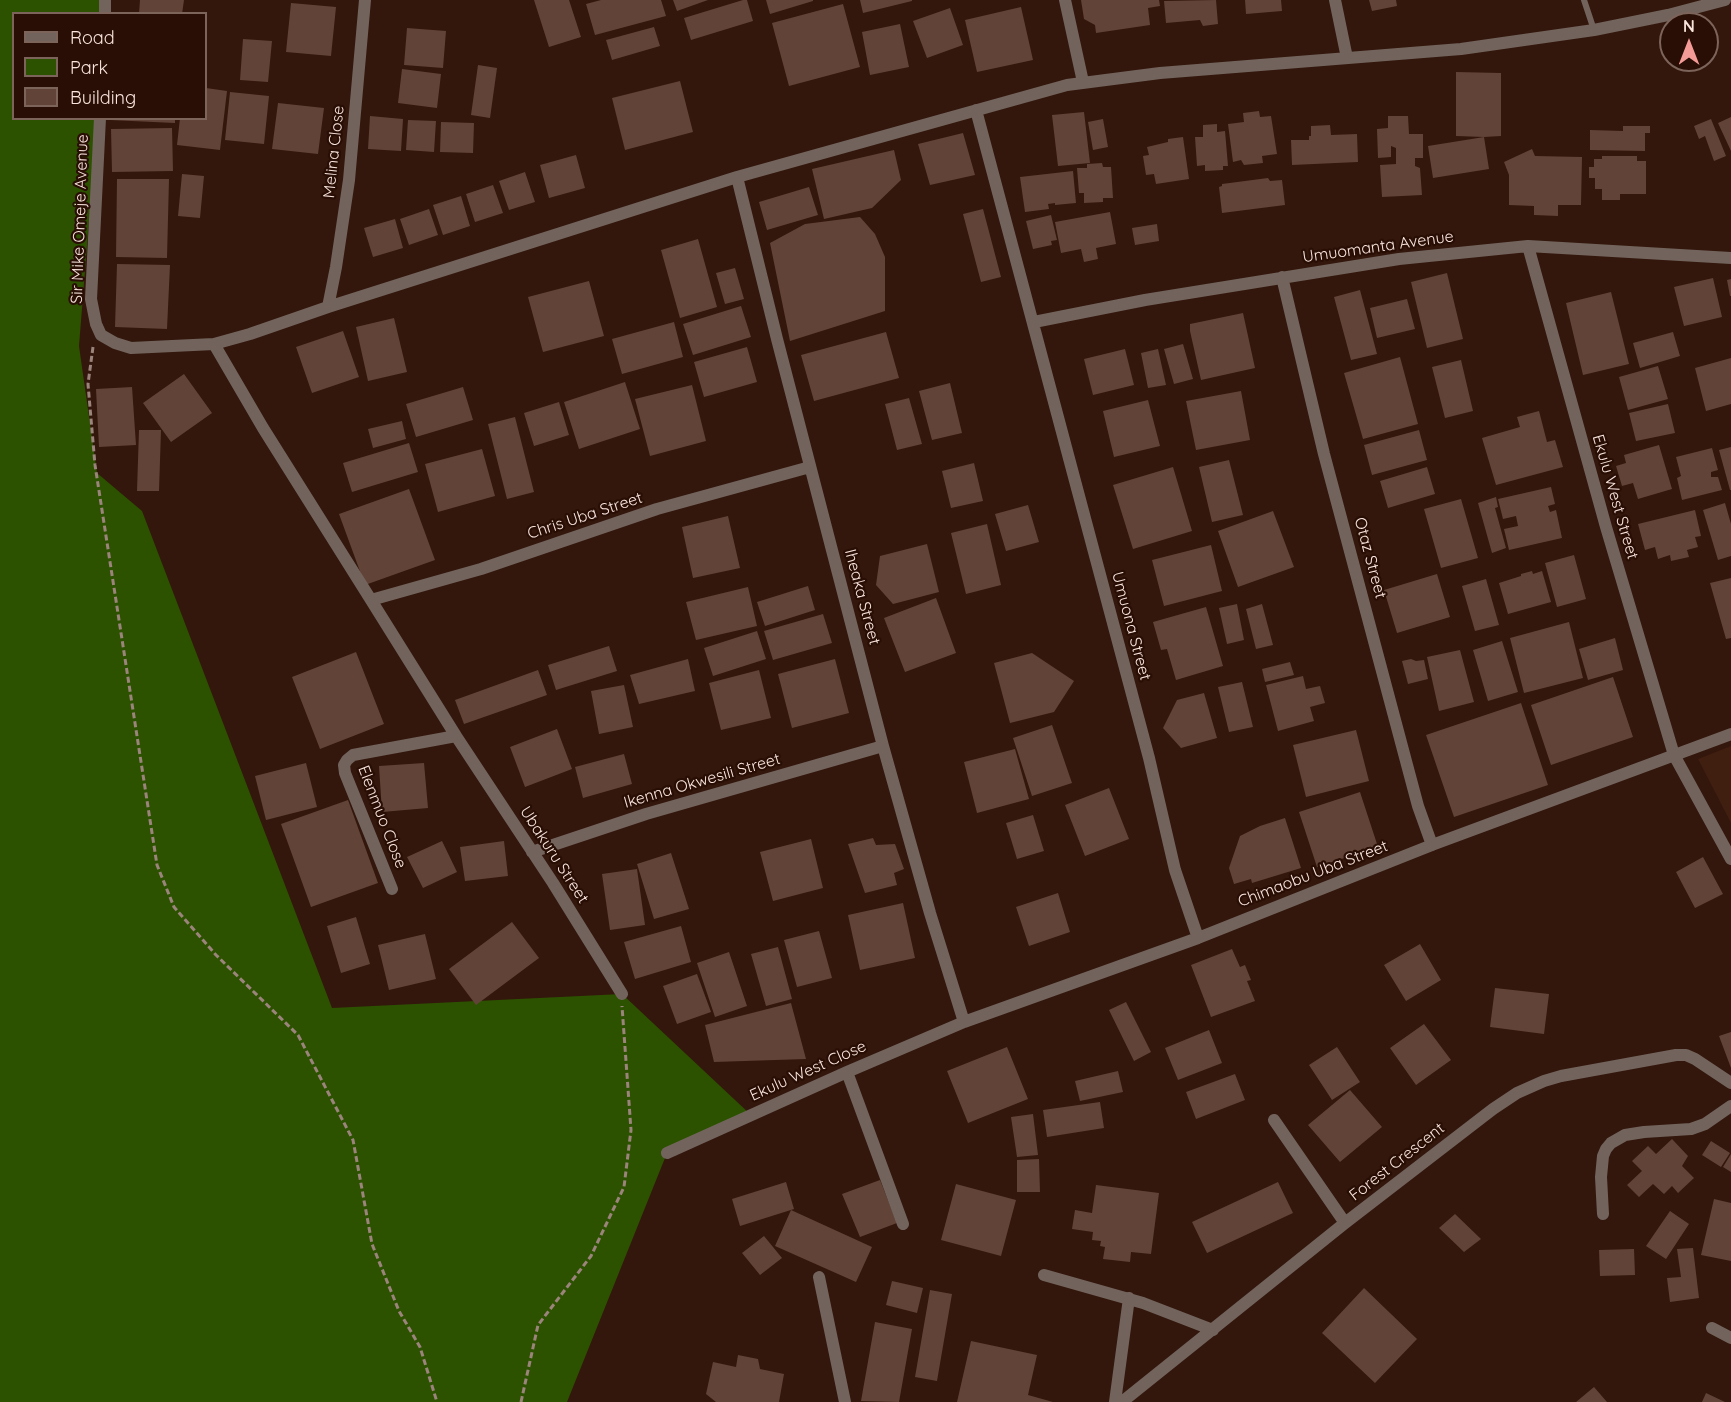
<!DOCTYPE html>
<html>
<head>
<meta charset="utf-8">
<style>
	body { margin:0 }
	#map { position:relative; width:1731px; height:1402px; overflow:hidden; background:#33170c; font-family:Quicksand,sans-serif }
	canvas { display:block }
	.legend { position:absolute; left:12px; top:12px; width:195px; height:108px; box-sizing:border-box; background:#280e04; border:2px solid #7c645b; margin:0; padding:8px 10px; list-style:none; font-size:18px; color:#f9e5de }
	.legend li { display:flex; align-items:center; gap:12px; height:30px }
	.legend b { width:30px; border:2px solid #7c645b }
	.north { position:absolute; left:1659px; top:12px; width:60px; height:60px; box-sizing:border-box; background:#280e04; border:2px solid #7c645b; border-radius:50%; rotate:0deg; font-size:16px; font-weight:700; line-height:24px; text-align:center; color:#f9e5de }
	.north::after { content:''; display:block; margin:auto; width:21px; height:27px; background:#f59b97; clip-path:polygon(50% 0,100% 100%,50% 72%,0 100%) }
</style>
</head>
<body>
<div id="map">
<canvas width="1731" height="1402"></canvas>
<ul class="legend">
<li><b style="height:8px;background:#72645d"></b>Road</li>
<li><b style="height:16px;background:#2c5200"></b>Park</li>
<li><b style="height:16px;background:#624337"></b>Building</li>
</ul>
<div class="north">N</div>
</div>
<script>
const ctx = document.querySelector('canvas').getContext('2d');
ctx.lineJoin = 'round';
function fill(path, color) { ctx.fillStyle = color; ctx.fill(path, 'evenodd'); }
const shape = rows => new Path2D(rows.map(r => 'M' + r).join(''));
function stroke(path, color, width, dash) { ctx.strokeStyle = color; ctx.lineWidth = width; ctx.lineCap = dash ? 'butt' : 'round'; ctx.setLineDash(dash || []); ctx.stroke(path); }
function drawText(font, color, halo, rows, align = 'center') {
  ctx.font = font + ' Quicksand,sans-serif'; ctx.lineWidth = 4.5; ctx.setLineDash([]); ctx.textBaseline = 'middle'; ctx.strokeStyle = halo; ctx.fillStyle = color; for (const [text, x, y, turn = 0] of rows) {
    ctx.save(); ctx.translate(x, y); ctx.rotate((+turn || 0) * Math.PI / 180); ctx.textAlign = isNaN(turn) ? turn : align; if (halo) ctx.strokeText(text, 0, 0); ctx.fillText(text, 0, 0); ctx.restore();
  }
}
const built = shape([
	[1731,746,1731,823,1698,759]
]);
const green = shape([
	[0,0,107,0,105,13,14,14,14,118,97,119,79,346,97,473,142,511,332,1008,622,994,751,1115,667,1153,567,1402,0,1402]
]);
const building = shape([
	[140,0,184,0,182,14,139,14],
	[534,0,569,0,581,37,549,47],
	[601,0,661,0,666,16,595,35,586,4],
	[673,0,708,0,677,11],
	[743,0,747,0,753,21,691,40,684,18],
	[766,0,813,0,813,1,770,14],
	[860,0,912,0,912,1,863,13],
	[1081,0,1159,0,1160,6,1148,8,1150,25,1096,33,1095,25,1084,19],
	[1216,0,1218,24,1203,26,1200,20,1166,23,1164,1],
	[1245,0,1281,0,1282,11,1246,14],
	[1369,0,1396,0,1397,6,1372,11],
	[291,3,336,7,331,56,286,52],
	[843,4,860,67,789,86,772,23],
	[1021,7,1033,60,977,72,965,20],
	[950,8,963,45,927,58,913,21],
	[900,24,909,67,870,75,862,32],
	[654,27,660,46,612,60,606,40],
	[407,28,446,31,443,68,404,65],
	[243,39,272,41,268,82,240,80],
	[478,65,497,68,490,118,471,115],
	[402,69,441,74,437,108,398,103],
	[1456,72,1501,73,1501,136,1484,137,1489,169,1433,178,1428,146,1484,137,1456,136],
	[680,81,693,132,625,150,612,98],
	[206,88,227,91,220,150,177,145,180,118,206,118],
	[230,92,269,96,264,144,225,140],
	[278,103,324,108,318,154,272,149],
	[1259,111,1260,117,1271,116,1277,154,1262,156,1263,163,1244,165,1241,160,1233,162,1228,124,1244,122,1243,113],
	[1084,112,1090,163,1058,166,1052,115],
	[370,116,403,119,401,151,368,149],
	[1388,116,1408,116,1409,134,1423,134,1423,158,1415,158,1415,166,1420,168,1422,195,1382,197,1380,165,1396,164,1396,148,1391,146,1391,157,1378,158,1377,129,1388,128],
	[1731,117,1731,151,1718,123],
	[110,118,175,118,175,123,110,120],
	[1103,119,1108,147,1093,150,1088,122],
	[1711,119,1726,156,1714,161,1705,136,1699,139,1694,126],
	[408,120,436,121,434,152,406,150],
	[441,122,474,123,473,153,440,152],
	[1217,124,1217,132,1225,131,1228,166,1223,166,1223,170,1205,171,1205,165,1197,166,1195,137,1203,137,1203,125],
	[1330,125,1331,135,1357,134,1358,162,1292,165,1291,140,1309,140,1309,136,1311,136,1311,126],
	[1623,126,1650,126,1650,133,1645,133,1645,151,1590,150,1590,130,1623,131],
	[172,128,173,171,112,172,111,129],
	[963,133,975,175,930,185,918,144],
	[1183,137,1189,179,1156,184,1154,174,1146,175,1143,156,1149,155,1147,147,1168,142,1168,139],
	[1532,149,1535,156,1582,157,1581,205,1558,205,1558,216,1534,215,1534,206,1509,205,1509,175,1504,162],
	[894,150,901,180,872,208,824,219,812,169],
	[576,155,585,188,549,198,540,165],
	[1602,156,1637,156,1637,161,1646,161,1646,194,1620,194,1620,200,1602,200,1602,189,1595,189,1595,178,1589,178,1589,167,1594,167,1594,159,1602,159],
	[1102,163,1103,167,1111,167,1113,198,1103,198,1103,202,1084,203,1084,193,1079,193,1077,168,1087,168,1087,164],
	[1073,171,1076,203,1055,205,1055,203,1048,204,1049,209,1025,212,1020,177],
	[525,172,535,202,509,210,499,181],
	[182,174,204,176,200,218,178,216],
	[1268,178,1270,181,1282,180,1285,205,1222,213,1219,187,1222,186,1222,184],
	[117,179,169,179,167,258,116,257],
	[493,185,503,213,475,222,466,194],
	[809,187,818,215,767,230,759,202],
	[461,196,470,226,443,235,433,205],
	[429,209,438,235,409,245,400,219],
	[983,209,1001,277,981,282,963,214],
	[1110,212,1116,244,1096,248,1098,259,1084,262,1081,249,1061,253,1055,222],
	[1051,215,1057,240,1051,241,1052,245,1033,249,1026,221],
	[860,217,875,234,885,257,885,311,790,341,770,243,805,224],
	[395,219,403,248,373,257,364,228],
	[1157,224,1159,241,1135,245,1132,228],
	[698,239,717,307,680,318,661,250],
	[117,264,170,265,167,329,115,327],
	[735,268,744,299,725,304,716,273],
	[1447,273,1463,339,1427,348,1411,282],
	[1713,278,1722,317,1684,326,1674,287],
	[1731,279,1731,296,1730,296,1727,280],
	[589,281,604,336,543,352,528,297],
	[1360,290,1377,354,1351,360,1334,297],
	[1611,292,1629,364,1583,375,1566,303],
	[1407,299,1415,329,1377,338,1370,308],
	[741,306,751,337,693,355,683,324],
	[1243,313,1255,368,1201,380,1190,331,1190,324],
	[394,318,407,372,368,381,356,327],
	[674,322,683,357,622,374,612,339],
	[343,331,359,377,312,393,296,347],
	[886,332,899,378,814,401,801,355],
	[1673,332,1680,356,1640,368,1633,343],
	[1183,344,1193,379,1174,384,1164,349],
	[747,347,757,382,704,397,694,362],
	[1125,349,1134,385,1093,395,1084,359],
	[1158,349,1166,385,1148,388,1141,353],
	[1400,357,1418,424,1363,439,1344,373],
	[1731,358,1731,404,1706,411,1695,368],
	[1461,360,1473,411,1445,418,1432,367],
	[1658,366,1668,399,1628,410,1619,377],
	[184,374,212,413,171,442,143,403],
	[625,382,640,429,579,449,564,402],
	[950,383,962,433,932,440,919,391],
	[692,385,706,441,650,456,635,399],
	[132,387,136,445,99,447,96,389],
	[463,387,473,420,416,437,406,404],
	[1241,391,1250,440,1196,450,1186,401],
	[909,398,922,444,897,450,885,404],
	[1148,400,1160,446,1114,457,1103,411],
	[559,402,569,435,534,446,524,413],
	[1668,404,1675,433,1636,441,1629,413],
	[1539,411,1547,442,1555,440,1563,467,1496,485,1482,438,1520,427,1517,417],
	[515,417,534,492,507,499,488,424],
	[402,421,406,439,373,448,368,429],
	[139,430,161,430,159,491,137,491],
	[1419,430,1427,460,1372,475,1364,445],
	[409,443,418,472,352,492,343,463],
	[1659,445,1672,489,1638,499,1633,483,1622,486,1616,466,1626,463,1624,455],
	[1731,447,1731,490,1730,490,1719,450],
	[1712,448,1718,470,1711,472,1711,477,1718,477,1722,490,1682,500,1677,478,1681,476,1676,457],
	[482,449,495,496,438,512,425,464],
	[1229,460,1243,515,1212,522,1199,467],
	[974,463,983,501,951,508,942,471],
	[1173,467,1192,531,1133,549,1113,485],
	[1427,467,1435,494,1388,508,1380,481],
	[1551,487,1555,504,1548,506,1550,512,1556,510,1562,538,1509,550,1504,529,1518,526,1516,516,1503,519,1498,499],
	[409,489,435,560,365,585,339,514],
	[1496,497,1498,507,1495,508,1506,548,1492,553,1478,503],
	[1461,499,1478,558,1441,568,1424,509],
	[1725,503,1731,524,1731,556,1718,560,1703,510],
	[1028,505,1039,542,1006,551,995,514],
	[1695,510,1701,536,1695,537,1698,547,1687,550,1689,557,1671,561,1670,555,1658,559,1655,547,1645,550,1638,524],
	[1273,511,1294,567,1238,587,1218,531],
	[728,516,740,568,693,578,682,527],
	[987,524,1001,585,966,594,951,533],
	[927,544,939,592,893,604,876,585,880,556],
	[1211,545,1222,591,1164,606,1152,560],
	[1574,555,1586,599,1557,607,1545,563],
	[1532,571,1533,574,1542,571,1551,602,1508,614,1499,583,1521,576,1521,574],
	[1437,574,1450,617,1397,633,1384,590],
	[1731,578,1731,638,1726,639,1710,583],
	[1486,579,1499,625,1475,631,1462,586],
	[808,586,815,610,765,626,757,602],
	[748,587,757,626,696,640,686,602],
	[936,598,956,653,905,672,884,618],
	[1237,604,1244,640,1227,644,1219,608],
	[1262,604,1273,645,1256,649,1246,609],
	[1206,607,1223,666,1176,680,1167,649,1161,650,1153,622],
	[823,614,832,643,773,660,764,631],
	[1569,622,1583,678,1524,693,1510,638],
	[757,631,766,659,713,676,704,648],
	[1615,638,1623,670,1588,680,1579,649],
	[1502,641,1518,692,1488,701,1473,650],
	[609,646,617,671,556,690,548,665],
	[1460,650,1474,702,1439,711,1427,657],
	[356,652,384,724,320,749,292,677],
	[1032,653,1074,681,1054,712,1010,723,994,663],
	[688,659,695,691,639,704,630,675],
	[835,659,849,713,792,728,778,674],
	[1411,659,1416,661,1424,660,1428,679,1408,684,1402,661],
	[1290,662,1294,675,1265,682,1262,669],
	[538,670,547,695,464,724,455,700],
	[759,670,771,718,721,730,709,683],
	[1303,676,1306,689,1320,686,1325,703,1310,707,1314,721,1278,731,1266,685],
	[1613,677,1633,737,1551,765,1531,705],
	[1242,682,1253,727,1229,732,1218,687],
	[624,685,633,727,599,734,591,691],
	[1204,693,1217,738,1181,748,1163,728,1177,700],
	[1521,703,1548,785,1454,817,1426,735],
	[1052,725,1072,783,1032,796,1013,738],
	[557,729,572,769,525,787,510,747],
	[1356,730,1369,781,1306,797,1293,745],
	[1015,749,1029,799,977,813,964,762],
	[624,754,632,784,583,798,575,767],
	[306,763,317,807,266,820,255,776],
	[424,763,428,808,382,812,379,766],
	[1109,788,1129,839,1085,856,1065,805],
	[1360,792,1378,847,1317,867,1299,812],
	[348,800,378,883,311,907,281,824],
	[1033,815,1044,851,1017,859,1006,823],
	[1285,818,1301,868,1252,883,1251,879,1234,884,1229,868,1240,836,1260,826],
	[873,838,876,845,895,844,904,869,894,873,897,885,865,893,848,844],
	[811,839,823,888,773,901,760,852],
	[442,841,457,872,423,888,407,857],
	[504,841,508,876,465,881,460,847],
	[671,853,689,909,654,919,637,864],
	[1703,857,1723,894,1695,908,1676,872],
	[637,869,645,925,610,930,602,874],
	[1058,893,1070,932,1029,946,1016,907],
	[903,903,915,958,860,970,848,915],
	[356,917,370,964,341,973,327,926],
	[512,922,539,958,476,1005,449,969],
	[681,926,691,962,635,979,624,942],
	[819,931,832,978,797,987,784,940],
	[425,934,436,979,389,990,378,945],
	[1420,944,1441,980,1406,1001,1384,965],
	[778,947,792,999,766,1006,751,954],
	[1232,949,1240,967,1245,965,1251,980,1247,981,1255,1001,1211,1017,1191,965],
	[729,952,747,1006,715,1017,697,963],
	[697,974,711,1012,677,1024,663,986],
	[1495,988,1549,994,1544,1034,1490,1027],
	[1126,1002,1151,1052,1134,1061,1109,1010],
	[791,1003,806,1059,714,1062,705,1025],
	[1424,1024,1451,1060,1416,1085,1390,1048],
	[1209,1030,1222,1063,1178,1080,1165,1048],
	[1731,1032,1731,1068,1719,1036],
	[1007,1047,1028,1099,968,1123,947,1071],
	[1337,1047,1360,1082,1332,1100,1309,1065],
	[1118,1071,1123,1092,1080,1101,1075,1081],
	[1235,1074,1245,1100,1196,1119,1186,1092],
	[1350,1090,1382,1127,1340,1162,1308,1125],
	[1100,1102,1104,1128,1047,1137,1043,1110],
	[1033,1114,1038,1155,1017,1157,1011,1117],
	[1672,1139,1688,1156,1682,1166,1694,1178,1678,1193,1672,1186,1664,1194,1653,1184,1639,1197,1627,1185,1642,1171,1632,1161,1648,1146,1656,1154],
	[1711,1141,1730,1153,1721,1167,1702,1155],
	[1731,1154,1731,1172,1723,1167],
	[1039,1159,1040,1192,1017,1192,1017,1160],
	[880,1180,897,1223,860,1237,842,1194],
	[786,1182,794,1209,740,1226,732,1199],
	[1278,1182,1293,1213,1207,1253,1192,1222],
	[956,1184,1016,1200,1001,1256,941,1240],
	[1096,1185,1159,1193,1151,1254,1131,1252,1130,1262,1103,1259,1105,1247,1100,1246,1101,1241,1092,1240,1093,1232,1072,1229,1075,1210,1092,1213],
	[1714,1199,1731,1203,1731,1261,1701,1255],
	[791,1210,872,1247,856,1282,775,1246],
	[1670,1211,1689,1224,1666,1259,1646,1246],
	[1455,1214,1481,1239,1464,1252,1439,1228],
	[764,1236,782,1258,760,1275,742,1253],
	[1693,1248,1699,1298,1670,1302,1667,1278,1681,1277,1677,1249],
	[1634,1249,1635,1275,1600,1276,1599,1250],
	[892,1281,923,1288,917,1313,886,1305],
	[1364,1288,1417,1339,1375,1383,1322,1333],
	[930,1290,952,1294,937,1381,915,1377],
	[875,1322,912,1329,899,1402,861,1401],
	[971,1341,1037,1355,1028,1395,1053,1402,957,1402],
	[738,1355,758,1359,760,1369,784,1374,779,1402,716,1402,706,1394,713,1362,736,1367],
	[1594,1387,1607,1402,1576,1402],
	[1706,1393,1725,1402,1702,1402]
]);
const path = shape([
	[93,347,88,384,95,465,157,865,174,907,216,955,298,1035,353,1140,372,1244,399,1311,420,1347,437,1402],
	[521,1402,538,1325,591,1256,624,1187,631,1130,622,1006]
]);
const lane = shape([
	[1584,0,1594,30]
]);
const street = shape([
	[1065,0,1083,82],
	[1335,0,1347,58],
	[105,14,105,0],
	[976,110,1149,758,1175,870,1198,938],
	[100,118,91,299,96,324,101,335,115,343,131,348,214,344,250,334,328,307,737,177,1067,85,1160,73,1461,49,1594,30,1668,15,1725,0],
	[737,177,777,339,883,746,930,913,964,1022],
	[1528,246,1606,527,1674,755,1731,859],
	[1282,277,1324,454,1418,806,1432,845],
	[328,307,336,267,349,180,365,0],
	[1034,322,1145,300,1399,259,1528,246,1731,258],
	[214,344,263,428,371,600,456,736,553,883,622,994],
	[371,600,481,569,657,509,810,467],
	[532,852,646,814,883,746],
	[392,889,345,773,344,765,347,760,353,755,456,736],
	[847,1072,903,1224],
	[1274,1120,1345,1223],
	[667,1153,847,1072,964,1022,1198,938,1432,845,1731,734],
	[1603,1214,1601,1177,1603,1156,1606,1149,1611,1143,1625,1135,1644,1132,1691,1129,1705,1124,1731,1106],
	[1044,1275,1143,1303,1213,1330],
	[819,1277,845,1402],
	[1712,1328,1731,1338],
	[1115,1402,1129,1298],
	[1122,1402,1345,1223,1493,1109,1517,1093,1544,1081,1561,1076,1676,1055,1686,1055,1695,1059,1731,1083]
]);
const streetNames = [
	["Melina Close",334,152,-84],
	["Sir Mike Omeje Avenue",80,219,-88],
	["Umuomanta Avenue",1378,247,-8],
	["Ekulu West Street",1615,497,74],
	["Chris Uba Street",585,516,-18],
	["Otaz Street",1370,558,75],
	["Iheaka Street",862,597,75],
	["Umuona Street",1131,626,75],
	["Ikenna Okwesili Street",702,781,-16],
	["Elenmuo Close",382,817,69],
	["Ubakuru Street",554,855,57],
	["Chimaobu Uba Street",1313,874,-21],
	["Ekulu West Close",808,1071,-24],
	["Forest Crescent",1397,1162,-38]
];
fill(built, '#401e10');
fill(green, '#2c5200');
fill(building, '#624337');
stroke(path, '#9b847b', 3, [6, 3]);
stroke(lane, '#72645d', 6);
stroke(street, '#72645d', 12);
drawText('16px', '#f9e5de', '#280e04', streetNames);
</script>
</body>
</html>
